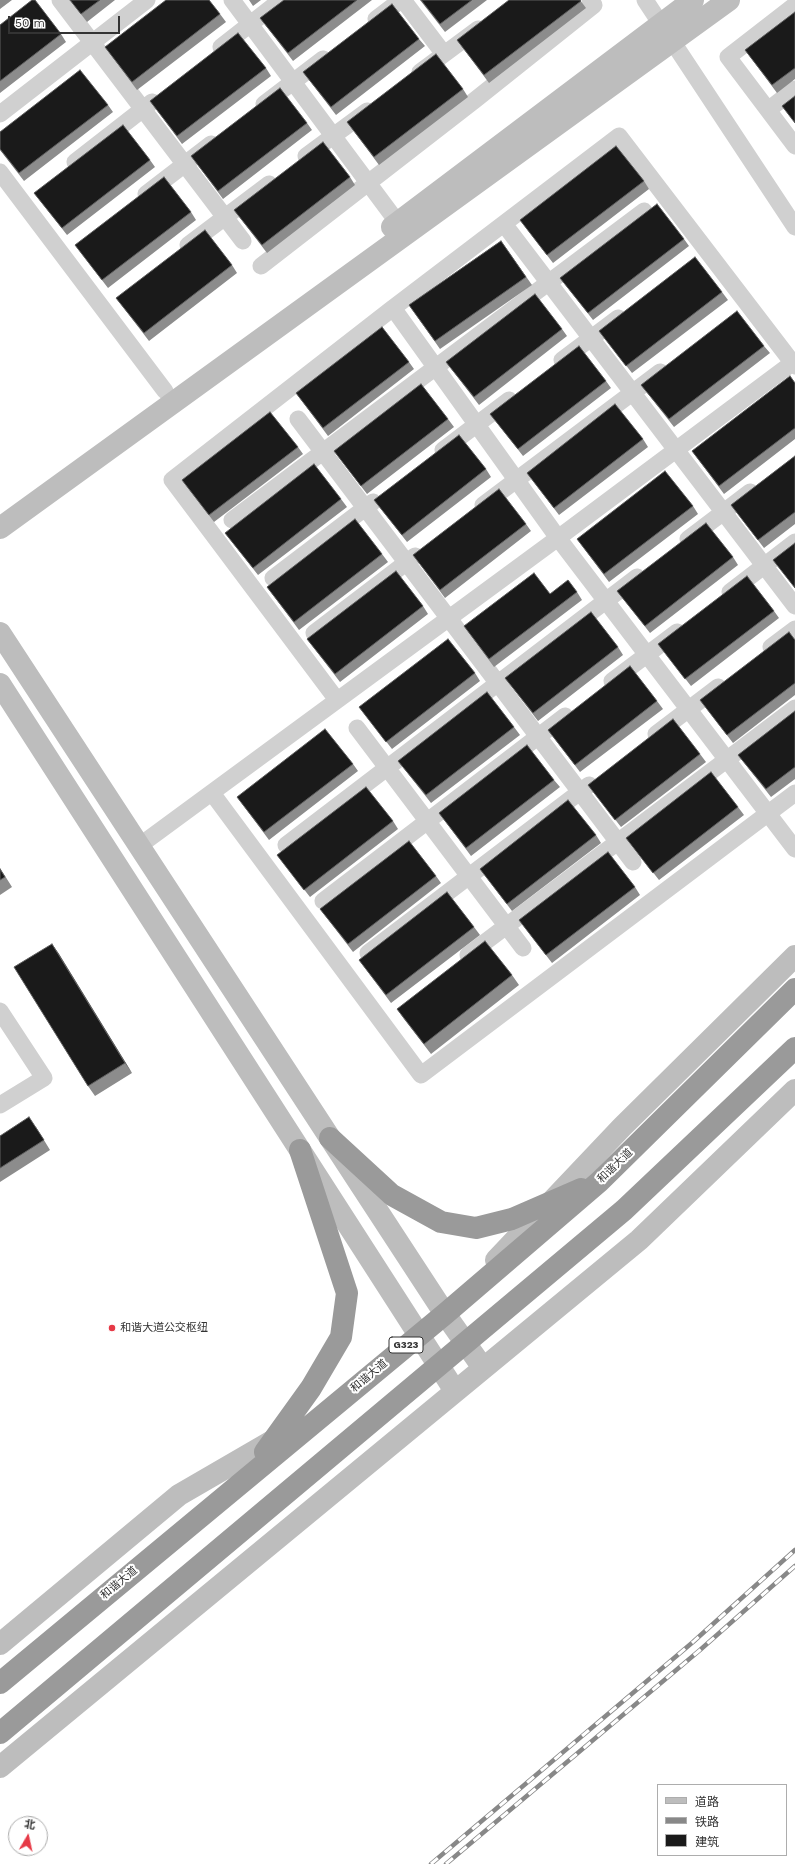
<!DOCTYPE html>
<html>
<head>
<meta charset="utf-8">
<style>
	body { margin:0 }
	#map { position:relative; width:795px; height:1864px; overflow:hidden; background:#fff; font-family:"Work Sans","Noto Sans SC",sans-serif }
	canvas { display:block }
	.legend { position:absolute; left:657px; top:1784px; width:130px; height:72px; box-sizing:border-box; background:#fff; border:1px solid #adadad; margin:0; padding:5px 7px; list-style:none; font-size:12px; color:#333 }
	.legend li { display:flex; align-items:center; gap:8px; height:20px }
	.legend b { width:20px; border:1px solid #adadad }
	.north { position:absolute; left:8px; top:1816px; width:40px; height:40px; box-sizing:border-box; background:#fff; border:1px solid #adadad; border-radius:50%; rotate:9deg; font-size:11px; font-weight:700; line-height:16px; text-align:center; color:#333 }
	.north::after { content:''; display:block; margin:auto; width:14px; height:18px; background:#e63946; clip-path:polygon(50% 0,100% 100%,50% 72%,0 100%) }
	.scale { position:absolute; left:8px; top:16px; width:112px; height:18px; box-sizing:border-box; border:2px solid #333; border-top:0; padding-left:5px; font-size:12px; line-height:14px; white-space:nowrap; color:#333; -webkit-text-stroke:3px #fff; paint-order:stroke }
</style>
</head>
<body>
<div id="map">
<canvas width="795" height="1864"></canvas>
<ul class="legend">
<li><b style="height:5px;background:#bdbdbd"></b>道路</li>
<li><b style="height:5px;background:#888"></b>铁路</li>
<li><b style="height:11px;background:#1a1a1a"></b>建筑</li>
</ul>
<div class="north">北</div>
<div class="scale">50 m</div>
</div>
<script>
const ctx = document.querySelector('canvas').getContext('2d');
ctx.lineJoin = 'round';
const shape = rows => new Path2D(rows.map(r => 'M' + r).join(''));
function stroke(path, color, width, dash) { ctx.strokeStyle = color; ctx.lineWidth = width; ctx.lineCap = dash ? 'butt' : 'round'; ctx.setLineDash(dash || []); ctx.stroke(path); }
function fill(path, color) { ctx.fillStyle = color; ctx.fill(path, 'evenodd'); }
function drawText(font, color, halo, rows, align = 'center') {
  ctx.font = font + ' "Work Sans","Noto Sans SC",sans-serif'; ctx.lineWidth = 4; ctx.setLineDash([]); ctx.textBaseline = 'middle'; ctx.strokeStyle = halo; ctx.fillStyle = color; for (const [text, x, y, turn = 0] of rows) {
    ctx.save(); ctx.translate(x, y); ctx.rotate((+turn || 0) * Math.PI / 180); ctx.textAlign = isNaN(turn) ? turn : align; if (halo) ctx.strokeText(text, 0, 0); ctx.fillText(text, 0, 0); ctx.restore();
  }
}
const street = shape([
	[60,0,243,241],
	[232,0,398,223],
	[403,0,444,54],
	[645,0,795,227],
	[795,5,728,57,795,146],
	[376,19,401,0],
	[221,47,281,0],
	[420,72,478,29],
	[264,104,323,59],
	[768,110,795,89],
	[0,114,147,0],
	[306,156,367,111],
	[75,162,152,102],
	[0,172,165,391],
	[146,194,211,144],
	[504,224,795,606],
	[188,245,269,184],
	[261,266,475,100,594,5,590,0],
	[562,360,618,318],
	[795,366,619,136,393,308,558,538,795,849],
	[298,419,633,862],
	[443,450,509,400],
	[483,505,660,372],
	[232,520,644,211],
	[688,539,750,492],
	[273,578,373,502],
	[730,592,795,542],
	[314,633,415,556],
	[771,647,795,629],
	[612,681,677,632],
	[337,700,172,480,393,308],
	[357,728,523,948],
	[656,734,718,687],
	[212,793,421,1075,795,793],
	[286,845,637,577],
	[139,846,558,538,795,361],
	[323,901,565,716],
	[368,953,589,785],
	[468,955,795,708],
	[0,1011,44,1078,0,1105]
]);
const secondary = shape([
	[392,227,693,0],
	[0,528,729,0],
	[0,633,445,1314,483,1368],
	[0,684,455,1391],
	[496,1260,622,1127,795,956],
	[0,1644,179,1495,279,1437],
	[0,1767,639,1240,795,1090]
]);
const highway = shape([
	[330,1138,392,1195,441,1222,476,1228,512,1219,581,1189],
	[265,1452,311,1388,341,1337,347,1293,300,1150],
	[0,1683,445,1314,599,1182,795,989],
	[0,1733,624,1210,795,1048]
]);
const rail = shape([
	[431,1864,693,1642,795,1550],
	[446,1864,700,1650,795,1566]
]);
const wall = shape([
	[0,0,12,0,0,9],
	[70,0,115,0,87,22],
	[249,0,261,0,253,6],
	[284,0,372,0,293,61,260,18],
	[420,0,487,0,445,32],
	[580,0,586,8,489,83,457,40],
	[795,12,795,79,777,93,745,50],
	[220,14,226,22,137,90,105,47],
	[0,25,61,34,66,42,0,93],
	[419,39,425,46,336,115,303,72],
	[266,68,271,76,182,144,150,101],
	[463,89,468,97,379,165,347,122],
	[108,105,113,112,24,181,0,150,0,132],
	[307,123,312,130,223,199,191,156],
	[150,160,155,167,67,235,34,193],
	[350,177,355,185,267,253,234,210],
	[644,181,649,189,553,263,520,220],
	[191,212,196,220,108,288,75,245],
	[684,239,689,246,593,320,560,278],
	[501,241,532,285,440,349,409,305],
	[232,265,237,273,149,341,116,298],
	[722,292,728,300,632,373,599,331],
	[562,329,567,336,479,405,446,362],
	[764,346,770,353,674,427,641,385],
	[409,362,414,369,328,436,296,393],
	[606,381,611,388,523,456,490,414],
	[795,383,795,439,724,494,692,451],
	[448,419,454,427,367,494,334,451],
	[643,439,648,447,559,515,527,473],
	[298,447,303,454,214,522,182,480],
	[795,456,795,524,764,548,731,505],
	[486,469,491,477,407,542,374,500],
	[341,499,347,507,258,575,225,533],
	[693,506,698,514,609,582,577,539],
	[526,524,531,531,445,598,413,555],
	[382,554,388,562,299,630,267,587],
	[733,557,738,565,650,633,617,591],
	[577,592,582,600,494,667,464,626,550,594],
	[423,606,428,614,340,682,307,639],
	[774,611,779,618,691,686,658,644],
	[795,640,795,695,733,743,700,700],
	[618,647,623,655,538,721,505,678],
	[475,673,480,681,392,749,359,707],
	[657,701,663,709,580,772,548,730],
	[795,711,795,779,771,797,738,755],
	[514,727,520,735,431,803,398,761],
	[700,754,706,762,621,827,588,785],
	[353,764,358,771,269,840,237,797],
	[554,780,560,787,471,856,439,813],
	[738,807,744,815,659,880,626,838],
	[393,821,398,829,310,897,277,855],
	[596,835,601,843,512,911,480,869],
	[0,868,12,887,0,895],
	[436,876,441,883,353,952,320,909],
	[635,887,640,895,552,963,519,920],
	[474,927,480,935,391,1003,359,960],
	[52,944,59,954,132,1073,95,1096,88,1086],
	[512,975,519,985,431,1054,404,1019,397,1009],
	[36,1127,50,1150,0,1182,0,1136]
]);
const shadedWall = shape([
	[52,944,59,954,132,1073,125,1063]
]);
const building = shape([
	[32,0,35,0,61,34,0,81,0,25,32,0],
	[70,0,100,0,81,14,70,0],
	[166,0,209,0,220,14,132,82,105,47,166,0],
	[284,0,357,0,288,53,260,18,284,0],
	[421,0,472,0,440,24,421,0],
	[509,0,580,0,581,1,484,75,457,40,509,0],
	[392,4,419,39,331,107,303,72,392,4],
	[795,12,795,68,772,85,745,50,795,12],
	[238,33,266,68,177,136,150,101,238,33],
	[436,54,463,89,374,157,347,122,436,54],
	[80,70,108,105,19,173,0,149,0,132,80,70],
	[280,88,307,123,218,191,191,156,280,88],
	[795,96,795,123,782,106,795,96],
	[123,125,150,160,62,228,34,193,123,125],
	[323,142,350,177,262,245,234,210,323,142],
	[616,146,644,181,547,255,520,220,616,146],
	[164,177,191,212,102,280,75,245,164,177],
	[657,204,684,239,588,313,560,278,657,204],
	[205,230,232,265,144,333,116,298,205,230],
	[501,241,526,277,435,341,409,305,501,241],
	[695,257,722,292,626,366,599,331,695,257],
	[535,294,562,329,474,397,446,362,535,294],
	[737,311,764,346,669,419,641,385,737,311],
	[382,327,409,362,323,428,296,393,382,327],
	[579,346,606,381,518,449,490,414,579,346],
	[790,376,795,383,795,428,719,486,692,451,790,376],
	[421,384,448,419,361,486,334,451,421,384],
	[615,404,643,439,554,508,527,473,615,404],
	[270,412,298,447,209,515,182,480,270,412],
	[459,435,486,469,402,535,374,500,459,435],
	[795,456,795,512,758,540,731,505,795,456],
	[314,464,341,499,253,568,225,533,314,464],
	[665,471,693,506,604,574,577,539,665,471],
	[499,489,526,524,440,590,413,555,499,489],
	[355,519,382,554,294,622,267,587,355,519],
	[706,523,733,557,645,626,617,591,706,523],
	[795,543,795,588,773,560,795,543],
	[396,571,423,606,335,674,307,639,396,571],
	[534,573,550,594,568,580,577,592,489,659,464,626,534,573],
	[747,576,774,611,685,679,658,644,747,576],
	[591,612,618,647,533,713,505,678,591,612],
	[789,632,795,640,795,683,727,735,700,700,789,632],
	[448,639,475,673,386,742,359,707,448,639],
	[630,666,657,701,575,765,548,730,630,666],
	[487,692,514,727,426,795,398,761,487,692],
	[795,711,795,767,766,789,738,755,795,711],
	[673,719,700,754,615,820,588,785,673,719],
	[325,729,353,764,264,832,237,797,325,729],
	[527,745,554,780,466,848,439,813,527,745],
	[711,772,738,807,653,873,626,838,711,772],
	[366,787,393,821,304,890,277,855,366,787],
	[568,800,596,835,507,904,480,869,568,800],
	[409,841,436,876,348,944,320,909,409,841],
	[608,852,635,887,546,955,519,920,608,852],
	[0,869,5,877,0,880,0,869],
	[447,892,474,927,386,995,359,960,447,892],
	[485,941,512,975,424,1044,397,1009,485,941],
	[52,944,125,1063,88,1086,14,967,52,944],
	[29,1117,44,1140,0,1168,0,1136,29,1117]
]);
const markers = [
	[112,1328,4,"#e63946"]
];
const shields = [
	[406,1345,34]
];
const shieldNames = [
	["G323",406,1345]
];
const streetNames = [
	["和谐大道",615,1166,-44],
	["和谐大道",369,1376,-40],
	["和谐大道",119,1583,-40]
];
const poiNames = [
	["和谐大道公交枢纽",120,1328]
];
stroke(street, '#d0d0d0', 17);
stroke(secondary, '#bdbdbd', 22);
stroke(highway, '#9a9a9a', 22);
stroke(rail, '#888', 4.5);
stroke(rail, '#fff', 3, [9]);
fill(wall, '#8c8c8c');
fill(shadedWall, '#5f5f5f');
fill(building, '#1a1a1a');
stroke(building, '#5f5f5f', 1);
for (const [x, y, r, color] of markers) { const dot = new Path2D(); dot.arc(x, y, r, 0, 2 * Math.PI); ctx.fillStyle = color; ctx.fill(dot); stroke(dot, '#fff', 1.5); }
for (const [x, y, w] of shields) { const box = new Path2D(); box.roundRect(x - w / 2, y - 8, w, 16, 3); ctx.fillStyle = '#fff'; ctx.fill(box); stroke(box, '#333', 1); }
drawText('bold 10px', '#333', null, shieldNames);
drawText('11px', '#333', '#fff', streetNames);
drawText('11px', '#333', '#fff', poiNames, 'left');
</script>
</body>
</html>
